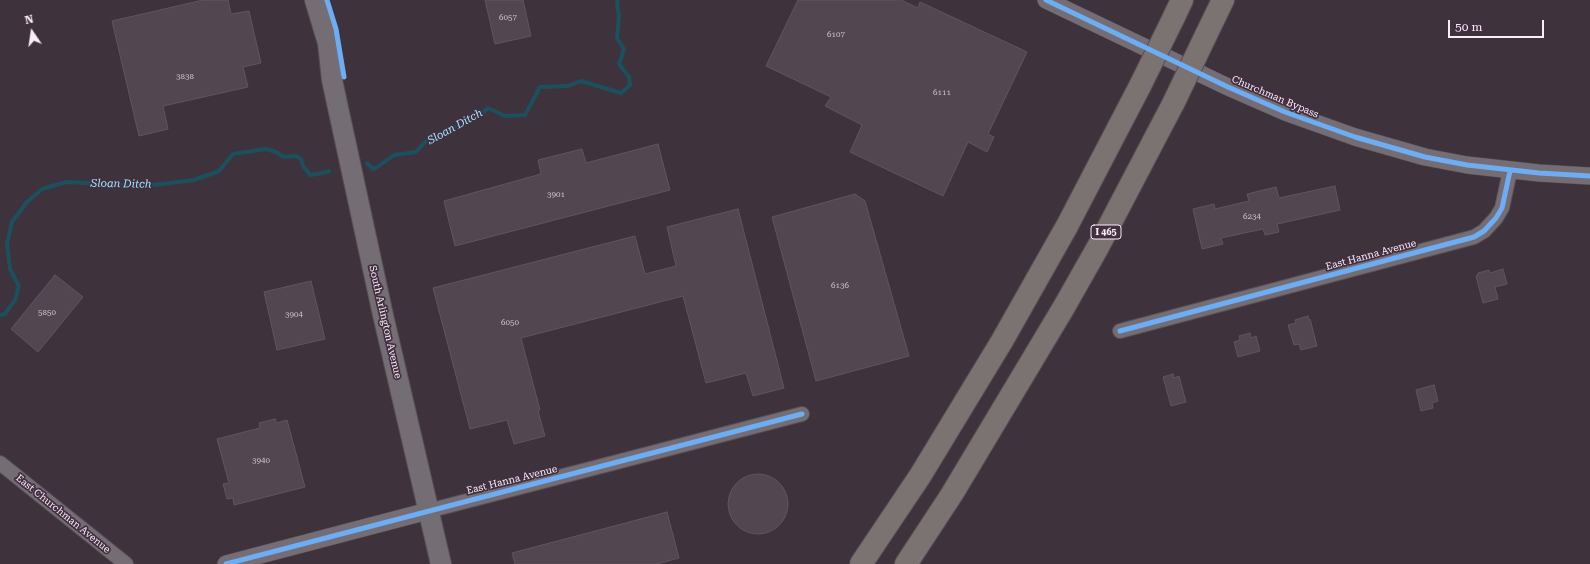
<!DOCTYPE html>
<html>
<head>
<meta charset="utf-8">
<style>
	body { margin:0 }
	#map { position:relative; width:1590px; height:564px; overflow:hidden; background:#3e333c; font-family:"Roboto Serif",serif }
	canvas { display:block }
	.north { position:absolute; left:12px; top:12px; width:40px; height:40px; -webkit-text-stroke:3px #422f40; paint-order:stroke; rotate:347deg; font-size:11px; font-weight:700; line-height:16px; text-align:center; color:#f9edf8 }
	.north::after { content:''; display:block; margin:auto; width:14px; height:18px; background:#f9edf8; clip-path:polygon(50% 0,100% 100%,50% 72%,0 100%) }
	.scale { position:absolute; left:1448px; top:20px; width:96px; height:18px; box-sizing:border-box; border:2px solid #f9edf8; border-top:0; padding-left:5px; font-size:12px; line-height:14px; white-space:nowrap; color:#f9edf8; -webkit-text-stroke:3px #422f40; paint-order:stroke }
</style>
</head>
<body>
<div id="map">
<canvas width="1590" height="564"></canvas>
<div class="north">N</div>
<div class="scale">50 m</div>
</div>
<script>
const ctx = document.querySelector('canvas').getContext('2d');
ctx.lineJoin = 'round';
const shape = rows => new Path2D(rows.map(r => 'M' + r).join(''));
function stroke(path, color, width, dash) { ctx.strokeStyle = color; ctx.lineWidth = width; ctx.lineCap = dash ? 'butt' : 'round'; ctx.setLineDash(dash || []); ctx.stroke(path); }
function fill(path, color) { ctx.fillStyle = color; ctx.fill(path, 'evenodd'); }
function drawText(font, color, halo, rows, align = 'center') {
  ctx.font = font + ' "Roboto Serif",serif'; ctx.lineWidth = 3.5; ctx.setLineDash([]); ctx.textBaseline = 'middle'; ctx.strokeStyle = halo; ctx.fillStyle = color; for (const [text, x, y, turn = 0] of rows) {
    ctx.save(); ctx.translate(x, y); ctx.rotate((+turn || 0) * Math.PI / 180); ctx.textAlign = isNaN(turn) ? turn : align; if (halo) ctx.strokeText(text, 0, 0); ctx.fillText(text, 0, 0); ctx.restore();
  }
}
const stream = shape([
	[367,163,373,169,376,168,394,155,416,152,425,142,478,116,488,108,505,116,525,115,540,87,568,86,581,81,621,93,630,85,629,77,619,64,624,49,617,38,619,15,617,5,618,0],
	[0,315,5,314,15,300,19,286,10,269,7,244,12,222,27,202,42,189,66,182,145,186,194,180,219,171,233,154,266,149,276,152,284,157,296,156,301,159,303,166,310,175,323,173,329,171]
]);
const building = shape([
	[203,0,228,0,231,14,249,11,261,63,243,67,248,87,163,106,168,129,139,136,112,21,203,0],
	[485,0,523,0,531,36,495,44,485,0],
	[798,0,901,0,918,8,920,2,1027,52,988,134,994,137,987,152,968,142,943,196,850,152,862,125,825,106,831,97,766,66,798,0],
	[658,144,670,190,455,246,444,201,541,174,538,160,582,149,586,163,658,144],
	[1335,186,1340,210,1277,224,1279,232,1265,235,1263,229,1221,238,1223,244,1202,249,1193,209,1214,204,1215,209,1249,201,1247,194,1276,187,1279,198,1335,186],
	[855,194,865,201,909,356,816,381,772,217,855,194],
	[738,209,784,388,753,396,746,373,706,383,683,296,521,338,540,410,538,411,545,436,514,444,507,420,470,429,433,288,635,236,645,274,676,266,667,227,738,209],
	[1503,269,1507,284,1495,287,1498,299,1483,303,1476,276,1478,275,1478,273,1489,270,1490,273,1503,269],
	[55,275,83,297,38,352,11,329,55,275],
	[311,281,325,339,277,350,264,292,311,281],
	[1308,316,1309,320,1310,319,1317,346,1301,350,1299,344,1294,345,1288,325,1296,323,1295,320,1308,316],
	[1250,333,1251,338,1256,336,1260,351,1238,357,1234,342,1240,340,1239,336,1250,333],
	[1173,374,1174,378,1179,376,1186,402,1171,406,1163,377,1173,374],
	[1434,385,1438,401,1432,403,1433,408,1421,411,1416,390,1434,385],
	[275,419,277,423,287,420,305,487,234,505,233,498,227,499,223,484,229,483,217,439,260,428,259,423,275,419],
	'728 504a30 30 0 1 1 60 0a30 30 0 1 1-60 0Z',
	[667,512,679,558,657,564,515,564,512,553,667,512]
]);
const minor = shape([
	[1120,331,1474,237,1484,231,1496,218,1502,208,1510,171],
	[0,463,126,564],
	[428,511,802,414]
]);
const tertiary = shape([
	[1046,0,1228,87,1285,112,1355,137,1425,157,1467,165,1539,173,1590,176],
	[226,564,428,511]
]);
const secondary = shape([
	[315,0,328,43,332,80,383,315,441,564]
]);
const motorway = shape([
	[1173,19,1182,0],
	[1206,35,1223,0],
	[861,564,920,476,1002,341,1067,226,1140,86],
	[906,564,952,494,1064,307,1098,247,1174,102]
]);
const motorwayBridge = shape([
	[1140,86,1173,19],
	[1174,102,1206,35]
]);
const cycleway = shape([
	[327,0,336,29,344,77],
	[1046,0,1228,87,1285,112,1355,137,1425,157,1467,165,1539,173,1590,176],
	[1120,331,1474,237,1484,231,1496,218,1502,208,1510,171],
	[226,564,802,414]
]);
const numberNames = [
	["6057",508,18],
	["6107",836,35],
	["3838",185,77],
	["6111",942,93],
	["3901",556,195],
	["6234",1252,217],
	["6136",840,286],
	["5850",47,313],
	["3904",294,315],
	["6050",510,323],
	["3940",261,461]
];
const shields = [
	[1106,232,30]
];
const shieldNames = [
	["I 465",1106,232]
];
const streetNames = [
	["Churchman Bypass",1275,97,23],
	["East Hanna Avenue",1371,255,-15],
	["South Arlington Avenue",385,322,77],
	["East Hanna Avenue",512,480,-14],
	["East Churchman Avenue",63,514,39]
];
const waterNames = [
	["Sloan Ditch",455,127,-29],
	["Sloan Ditch",121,184,1]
];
stroke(stream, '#1b505f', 4);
fill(building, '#524751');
stroke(building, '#5e565d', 1);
stroke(minor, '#574f56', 16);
stroke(tertiary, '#574f56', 18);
stroke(secondary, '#574f56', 22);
stroke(motorway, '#574f56', 24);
stroke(minor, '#746d73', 14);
stroke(tertiary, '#746d73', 17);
stroke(secondary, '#746d73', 20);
stroke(motorway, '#7b7371', 22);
stroke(motorwayBridge, '#574f56', 24, []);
stroke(motorwayBridge, '#7b7371', 22);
stroke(cycleway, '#6dadf4', 5);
drawText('8px', '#cfc4ce', null, numberNames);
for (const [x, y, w] of shields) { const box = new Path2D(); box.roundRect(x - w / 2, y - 7, w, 14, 3); ctx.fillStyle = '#422f40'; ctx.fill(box); stroke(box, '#f9edf8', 1); }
drawText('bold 9px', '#f9edf8', null, shieldNames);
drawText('10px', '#f9edf8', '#422f40', streetNames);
drawText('italic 11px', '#9fe5fb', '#422f40', waterNames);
</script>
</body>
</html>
